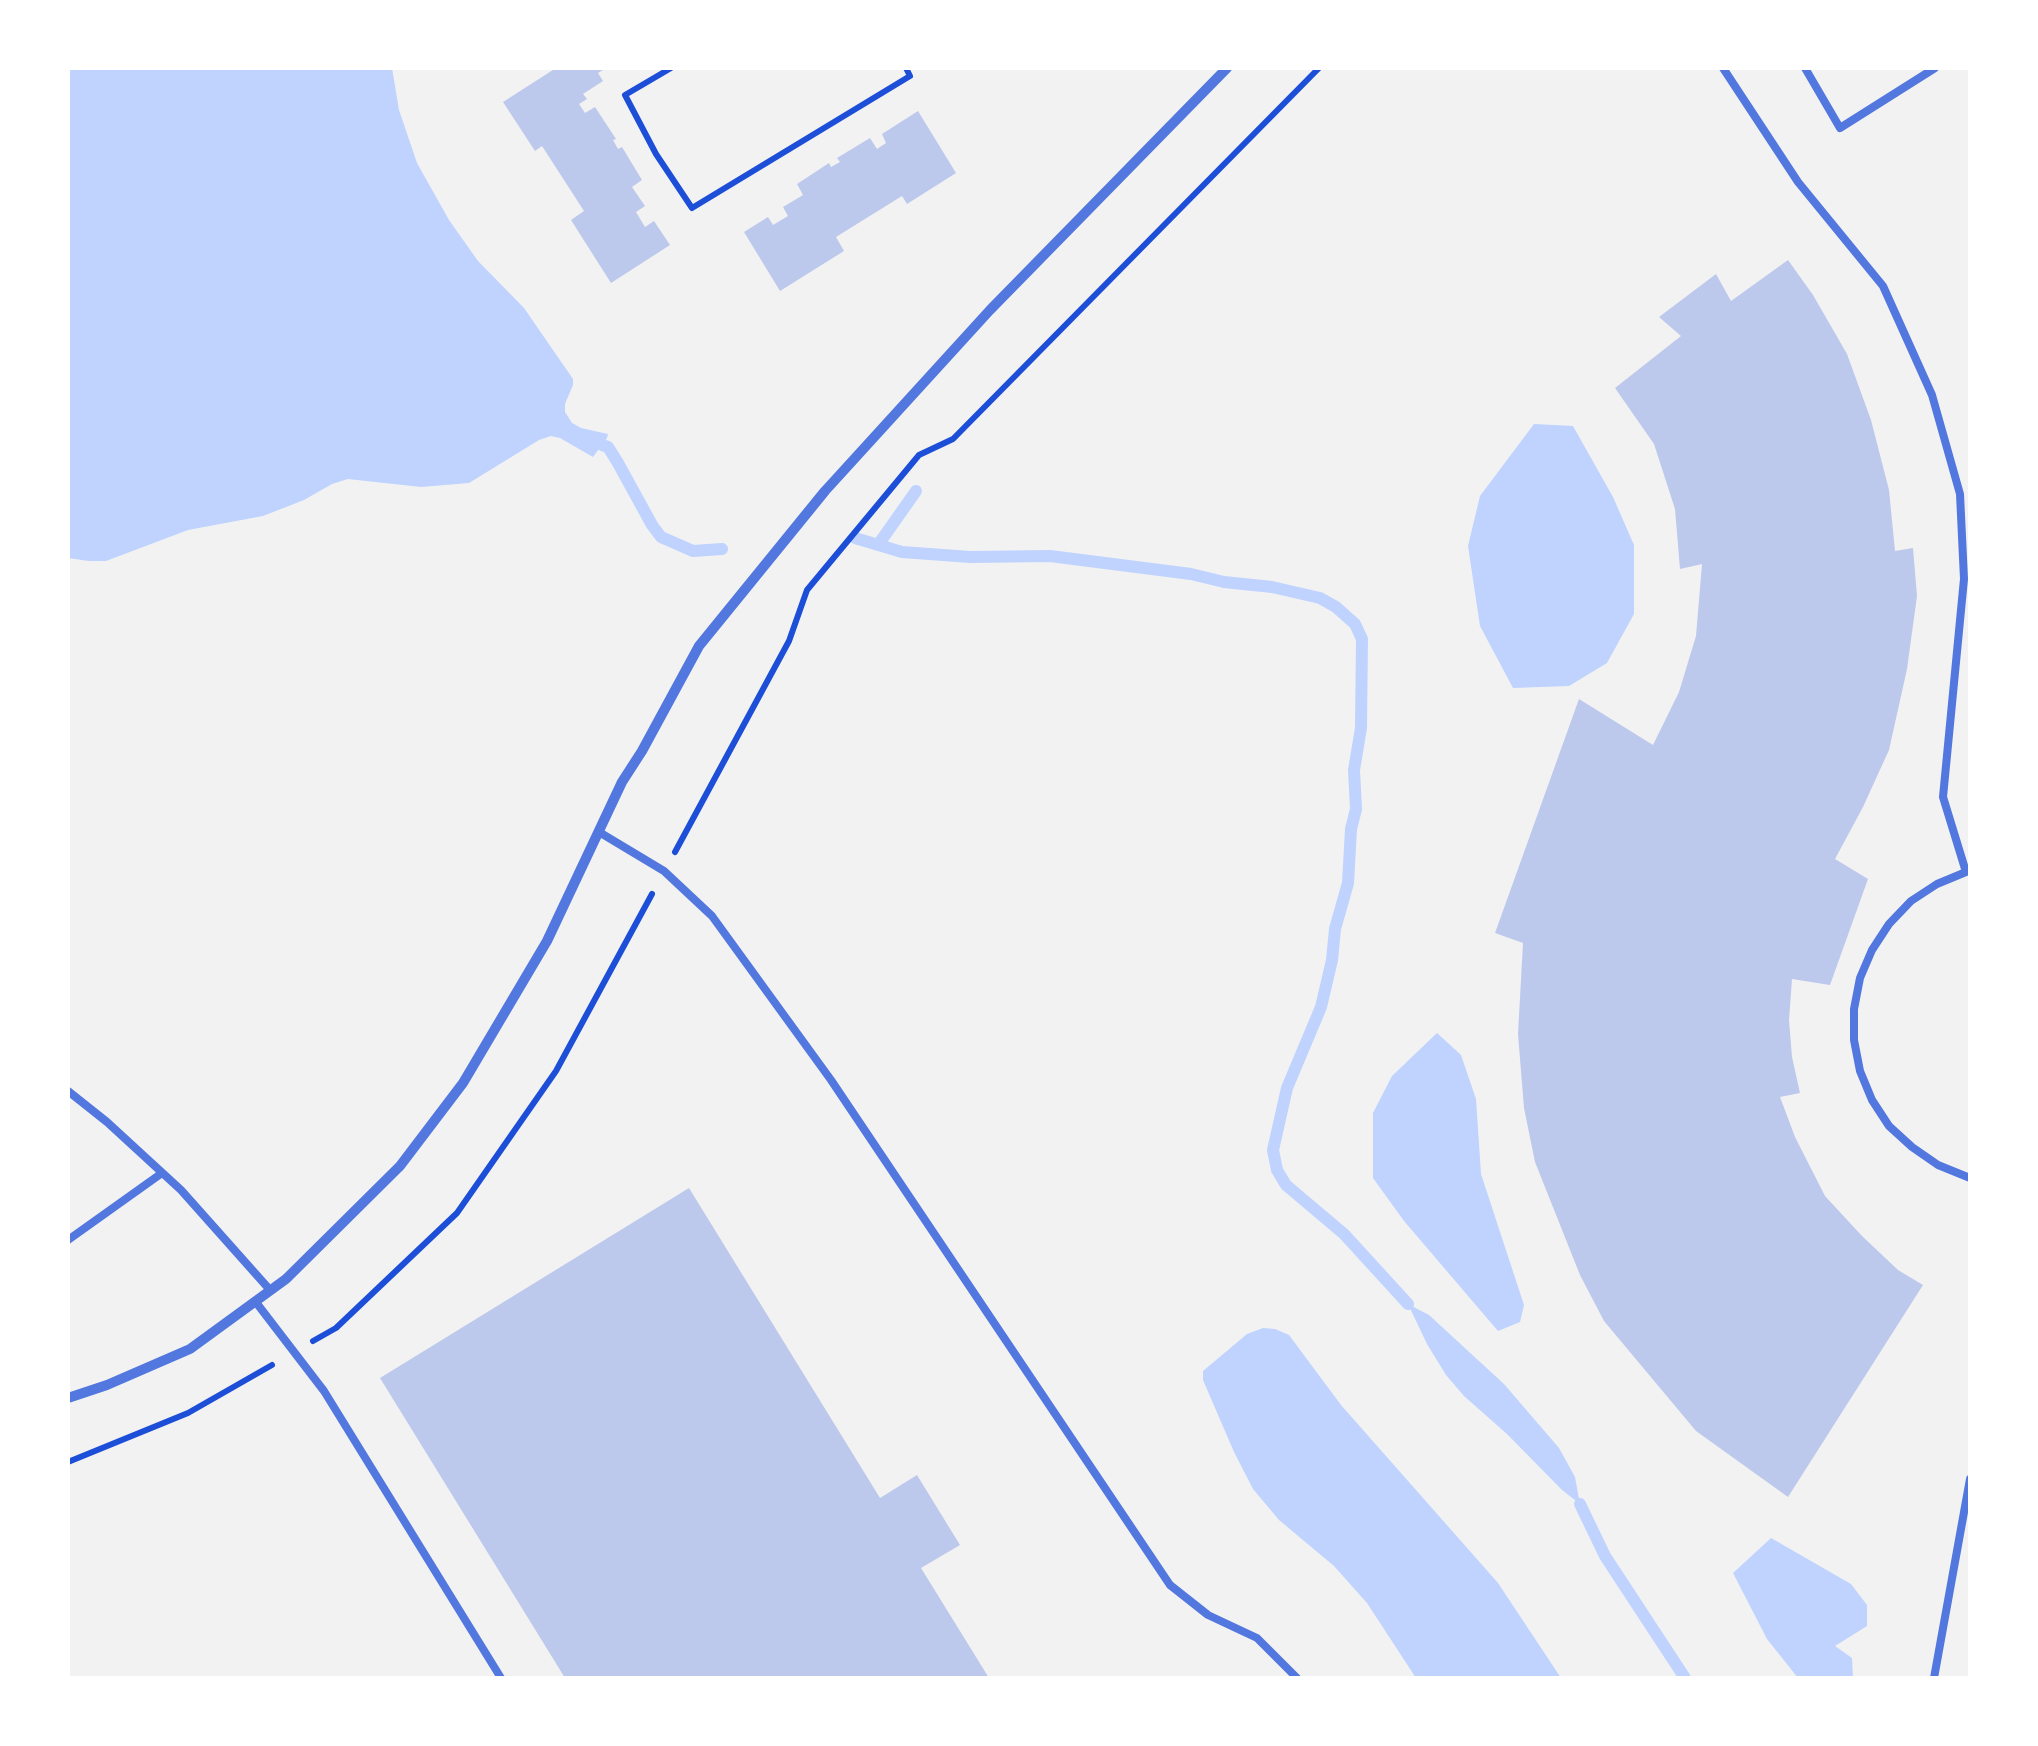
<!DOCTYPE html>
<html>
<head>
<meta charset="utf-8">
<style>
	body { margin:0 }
	#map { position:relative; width:2038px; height:1746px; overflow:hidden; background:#f2f2f2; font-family:Figtree,sans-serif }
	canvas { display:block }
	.frame { position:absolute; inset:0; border:70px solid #fff; pointer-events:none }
</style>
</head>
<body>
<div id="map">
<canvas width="2038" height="1746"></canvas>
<div class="frame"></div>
</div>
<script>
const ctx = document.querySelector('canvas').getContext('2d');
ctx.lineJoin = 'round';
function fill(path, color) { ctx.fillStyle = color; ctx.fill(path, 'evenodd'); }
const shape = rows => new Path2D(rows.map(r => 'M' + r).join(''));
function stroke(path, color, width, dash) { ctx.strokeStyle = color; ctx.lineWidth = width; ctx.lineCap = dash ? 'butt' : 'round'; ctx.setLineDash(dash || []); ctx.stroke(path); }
const water = shape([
	[68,68,392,68,399,110,417,163,449,220,478,261,524,308,573,379,573,385,565,404,565,412,572,423,581,428,608,434,607,438,593,457,560,438,551,436,539,440,469,483,421,487,348,479,332,484,304,500,263,516,188,530,106,561,89,561,68,558],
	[1534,424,1573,426,1613,497,1634,545,1634,614,1607,663,1569,686,1513,688,1480,626,1468,546,1480,496],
	[1437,1033,1461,1055,1476,1099,1481,1174,1524,1305,1520,1322,1498,1331,1404,1221,1373,1178,1373,1113,1392,1076],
	[1408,1304,1429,1315,1504,1384,1559,1448,1575,1477,1580,1504,1562,1490,1507,1434,1464,1396,1446,1375,1427,1344],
	[1263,1328,1275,1329,1289,1335,1341,1405,1498,1583,1561,1678,1416,1678,1367,1603,1334,1566,1279,1520,1253,1489,1234,1452,1203,1380,1203,1371,1247,1334],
	[1771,1538,1851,1584,1867,1605,1867,1626,1835,1646,1852,1658,1853,1678,1798,1678,1767,1639,1733,1573]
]);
const stream = shape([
	[602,445,608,447,618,463,652,525,661,537,693,551,722,549],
	[855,538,902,552,970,557,1050,556,1191,574,1224,582,1272,587,1320,598,1336,607,1355,624,1362,639,1361,728,1354,770,1356,809,1351,829,1348,883,1335,929,1332,960,1321,1007,1287,1088,1273,1150,1277,1170,1286,1185,1344,1234,1408,1304],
	[878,545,916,491],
	[1580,1504,1605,1556,1685,1678]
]);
const building = shape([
	[556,68,606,68,598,73,603,81,583,94,587,99,579,104,585,113,595,107,616,139,613,140,618,149,622,147,642,180,632,187,645,206,636,212,645,227,654,221,670,245,611,283,571,220,584,211,542,146,535,151,503,102],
	[918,111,956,173,907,204,902,196,836,237,844,251,780,291,744,232,768,217,773,225,788,216,783,207,803,195,797,184,829,163,831,167,840,162,837,158,870,138,877,149,886,143,882,134],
	[1788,260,1813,295,1847,354,1871,420,1889,490,1895,551,1913,548,1917,596,1907,669,1889,750,1863,807,1835,859,1868,879,1830,985,1792,979,1789,1020,1792,1057,1800,1093,1780,1097,1795,1137,1825,1196,1862,1236,1898,1270,1923,1285,1788,1497,1696,1431,1604,1321,1580,1275,1535,1162,1524,1108,1518,1034,1523,943,1495,933,1579,699,1653,745,1679,692,1696,636,1702,564,1680,569,1675,509,1654,444,1615,388,1681,336,1659,317,1716,274,1731,301],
	[689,1188,880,1498,917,1475,960,1545,921,1568,989,1678,565,1678,380,1378]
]);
const path = shape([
	[671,68,625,95,656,154,692,208,910,76,906,68],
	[675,852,789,641,807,590,919,455,953,439,1319,68],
	[313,1341,336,1328,457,1213,556,1071,652,894],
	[68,1462,188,1413,272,1365]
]);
const service = shape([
	[1723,68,1798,182,1883,286,1932,395,1960,494,1964,579,1943,797,1966,872],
	[1805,68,1840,128,1935,68],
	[599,832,664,871,712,916,831,1080,1170,1585,1208,1615,1257,1638,1297,1678],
	[1966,872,1937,884,1911,901,1889,924,1872,950,1860,978,1854,1009,1854,1040,1860,1071,1872,1100,1889,1126,1912,1147,1938,1165,1970,1178],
	[68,1091,107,1122,181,1190,270,1290],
	[68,1240,162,1173],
	[255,1301,324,1391,501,1678],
	[1934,1678,1970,1479]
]);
const minor = shape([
	[68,1398,107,1385,190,1349,286,1279,400,1166,463,1083,547,941,622,782,642,751,699,646,825,491,990,310,1227,68]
]);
fill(water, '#bfd3fe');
stroke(stream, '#bfd3fe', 12);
fill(building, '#bdc9ec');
stroke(path, '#1d4ed8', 6);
stroke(service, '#5277de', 8);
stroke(minor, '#5277de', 10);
</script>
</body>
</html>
